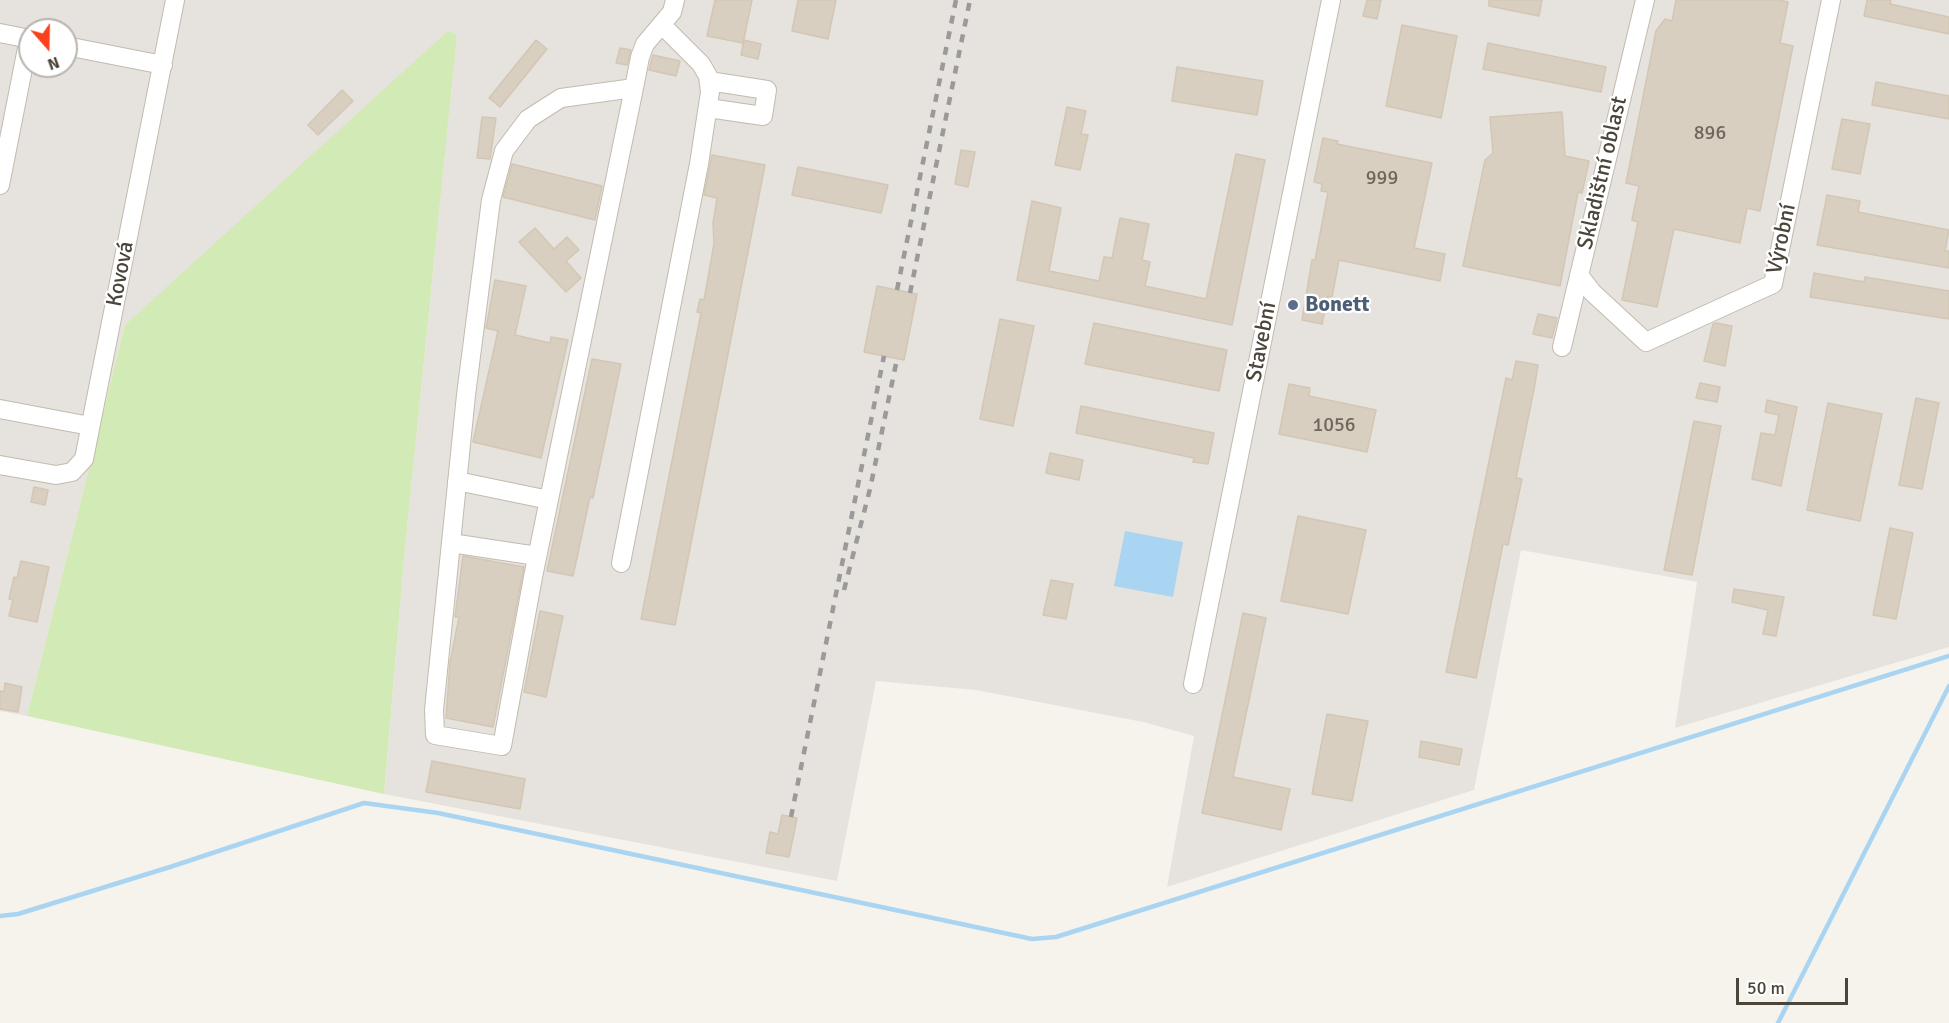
<!DOCTYPE html>
<html>
<head>
<meta charset="utf-8">
<style>
	body { margin:0 }
	#map { position:relative; width:1949px; height:1023px; overflow:hidden; background:#f6f3ec; font-family:Signika,sans-serif }
	canvas { display:block }
	.north { position:absolute; left:18px; top:18px; width:60px; height:60px; box-sizing:border-box; background:#fff; border:2px solid #b7b4b0; border-radius:50%; rotate:160deg; font-size:16px; font-weight:700; line-height:24px; text-align:center; color:#4b4439 }
	.north::after { content:''; display:block; margin:auto; width:21px; height:27px; background:#fc3f1d; clip-path:polygon(50% 0,100% 100%,50% 72%,0 100%) }
	.scale { position:absolute; left:1736px; top:978px; width:112px; height:27px; box-sizing:border-box; border:3px solid #4b4439; border-top:0; padding-left:8px; font-size:18px; line-height:21px; white-space:nowrap; color:#4b4439; -webkit-text-stroke:4px #fff; paint-order:stroke }
</style>
</head>
<body>
<div id="map">
<canvas width="1949" height="1023"></canvas>
<div class="north">N</div>
<div class="scale">50 m</div>
</div>
<script>
const ctx = document.querySelector('canvas').getContext('2d');
ctx.lineJoin = 'round';
function fill(path, color) { ctx.fillStyle = color; ctx.fill(path, 'evenodd'); }
const shape = rows => new Path2D(rows.map(r => 'M' + r).join(''));
function stroke(path, color, width, dash) { ctx.strokeStyle = color; ctx.lineWidth = width; ctx.lineCap = dash ? 'butt' : 'round'; ctx.setLineDash(dash || []); ctx.stroke(path); }
function drawText(font, color, halo, rows, align = 'center') {
  ctx.font = font + ' Signika,sans-serif'; ctx.lineWidth = 4.5; ctx.setLineDash([]); ctx.textBaseline = 'middle'; ctx.strokeStyle = halo; ctx.fillStyle = color; for (const [text, x, y, turn = 0] of rows) {
    ctx.save(); ctx.translate(x, y); ctx.rotate((+turn || 0) * Math.PI / 180); ctx.textAlign = isNaN(turn) ? turn : align; if (halo) ctx.strokeText(text, 0, 0); ctx.fillText(text, 0, 0); ctx.restore();
  }
}
const industrial = shape([
	[0,0,1949,0,1949,647,1675,728,1697,582,1521,550,1474,790,1167,887,1194,736,1143,722,976,690,876,681,837,881,384,794,405,548,457,34,125,325,27,716,0,711],
	[30,30,66,30,66,66,30,66]
]);
const green = shape([
	[448,31,457,35,405,548,384,794,27,716,125,325]
]);
const water = shape([
	[1125,531,1183,542,1173,597,1114,586]
]);
const stream = shape([
	[0,916,18,914,170,867,364,803,438,813,1032,939,1056,937,1949,656],
	[1778,1023,1949,686]
]);
const building = shape([
	[715,0,752,0,743,43,707,36,715,0],
	[798,0,836,0,828,39,792,31,798,0],
	[1367,0,1381,0,1377,19,1363,16,1367,0],
	[1489,0,1542,0,1539,16,1489,6,1489,0],
	[1676,0,1779,0,1788,2,1780,43,1793,46,1760,211,1747,208,1740,243,1674,229,1657,307,1622,300,1638,222,1632,220,1639,186,1626,183,1656,31,1665,19,1672,21,1676,0],
	[1867,0,1891,0,1890,4,1949,17,1949,34,1864,16,1867,0],
	[1402,25,1457,36,1441,118,1386,106,1402,25],
	[536,40,547,49,500,107,489,98,536,40],
	[744,40,761,44,758,59,741,55,744,40],
	[1488,43,1606,67,1601,92,1483,69,1488,43],
	[620,48,631,50,627,65,616,63,620,48],
	[653,55,680,61,676,76,649,70,653,55],
	[1177,67,1263,81,1257,115,1172,101,1177,67],
	[1876,82,1949,96,1949,119,1872,105,1876,82],
	[342,90,353,101,318,135,308,125,342,90],
	[1067,107,1086,111,1081,134,1088,135,1080,170,1055,165,1067,107],
	[1562,112,1565,156,1589,161,1582,193,1578,192,1560,286,1463,266,1485,160,1493,153,1490,117,1562,112],
	[482,117,496,118,490,159,477,158,482,117],
	[1842,119,1870,124,1860,174,1832,169,1842,119],
	[1323,138,1338,141,1337,144,1432,163,1414,248,1445,254,1440,281,1339,260,1332,297,1328,296,1322,324,1302,320,1312,260,1315,260,1328,192,1321,191,1322,184,1314,182,1323,138],
	[961,150,975,152,968,187,955,184,961,150],
	[1236,154,1265,160,1232,325,1017,280,1032,201,1061,208,1049,271,1099,281,1104,257,1112,258,1120,218,1149,224,1142,260,1150,262,1145,286,1206,299,1236,154],
	[712,155,765,165,675,625,641,619,701,313,697,312,700,299,704,300,714,244,713,223,717,198,704,195,712,155],
	[512,164,602,186,595,220,503,197,512,164],
	[798,167,888,185,881,213,792,195,798,167],
	[1827,195,1860,201,1858,212,1949,230,1945,251,1949,251,1949,268,1817,245,1827,195],
	[535,228,554,249,567,237,579,250,566,261,581,278,566,292,519,242,535,228],
	[1814,273,1864,282,1865,277,1949,291,1949,319,1810,297,1814,273],
	[495,280,526,286,515,335,550,343,551,337,568,340,541,458,473,442,498,331,486,328,495,280],
	[877,286,917,294,904,360,864,352,877,286],
	[1538,314,1557,318,1552,338,1533,334,1538,314],
	[1000,319,1034,326,1013,426,980,419,1000,319],
	[1094,323,1227,350,1219,391,1085,364,1094,323],
	[1716,323,1732,326,1725,366,1704,361,1713,324,1716,323],
	[592,359,621,364,593,498,590,497,573,576,547,571,592,359],
	[1516,361,1538,365,1535,384,1516,478,1522,479,1508,545,1503,544,1476,678,1446,672,1506,378,1512,380,1516,361],
	[1700,383,1720,387,1717,402,1696,398,1700,383],
	[1289,384,1310,388,1309,396,1376,410,1367,452,1279,434,1289,384],
	[1916,398,1939,403,1922,489,1899,485,1916,398],
	[1767,400,1797,407,1781,486,1752,479,1761,433,1775,435,1779,415,1765,412,1767,400],
	[1828,403,1882,414,1860,521,1807,510,1828,403],
	[1081,406,1214,433,1208,464,1193,462,1194,458,1076,433,1081,406],
	[1694,421,1721,426,1692,575,1664,570,1694,421],
	[1050,453,1083,460,1079,480,1046,473,1050,453],
	[34,487,48,490,45,505,31,502,34,487],
	[1298,516,1366,530,1348,614,1281,601,1298,516],
	[1890,528,1913,533,1896,619,1873,615,1890,528],
	[463,556,524,567,493,727,446,718,450,663,459,617,455,617,463,556],
	[21,561,49,567,37,622,9,616,13,600,9,599,14,577,17,578,21,561],
	[1051,580,1073,584,1066,619,1043,615,1051,580],
	[1734,589,1784,597,1776,636,1763,634,1768,610,1732,602,1734,589],
	[540,611,563,616,546,697,524,692,540,611],
	[1243,613,1266,618,1233,777,1290,789,1281,830,1202,813,1243,613],
	[5,683,22,687,18,712,0,709,0,691,4,692,5,683],
	[1327,714,1368,721,1352,801,1312,794,1327,714],
	[1421,741,1462,749,1459,765,1419,757,1421,741],
	[432,761,525,779,520,809,426,792,432,761],
	[782,815,797,818,789,857,766,853,770,832,778,834,782,815]
]);
const minor = shape([
	[0,33,30,39],
	[66,46,163,65],
	[634,88,561,98,528,119,504,151,491,200,466,395,434,710,435,735,502,746,533,577,634,88,640,57,645,44,672,12,675,0],
	[708,108,763,116,767,90,709,81],
	[0,185,29,38],
	[1579,275,1592,292,1646,342,1773,284,1831,0],
	[1562,347,1645,0],
	[0,409,90,426],
	[0,465,56,475,72,472,84,459,175,0],
	[457,481,549,500],
	[451,543,537,556],
	[621,563,699,164,710,92,708,76,701,64,662,25],
	[1193,684,1331,0]
]);
const rail = shape([
	[897,290,956,0],
	[910,293,970,0],
	[844,590,870,489,897,359],
	[791,817,884,356]
]);
const markers = [
	[1293,305,6,"#5c6f8a"]
];
const numberNames = [
	["896",1710,134],
	["999",1382,179],
	["1056",1334,426]
];
const streetNames = [
	["Skladištní oblast",1603,173,-77],
	["Výrobní",1782,239,-78],
	["Kovová",121,274,-79],
	["Stavební",1262,342,-79]
];
const serviceNames = [
	["Bonett",1305,305]
];
fill(industrial, '#e6e2dd');
fill(green, '#d2eab5');
fill(water, '#a9d4f2');
stroke(stream, '#a9d4f2', 4.5);
fill(building, '#d8cfc1');
stroke(building, '#d3c7b4', 1.5);
stroke(minor, '#c2bbae', 20);
stroke(minor, '#fff', 18);
stroke(rail, '#9a9a9a', 4.5, [8, 8]);
for (const [x, y, r, color] of markers) { const dot = new Path2D(); dot.arc(x, y, r, 0, 2 * Math.PI); ctx.fillStyle = color; ctx.fill(dot); stroke(dot, '#fff', 2); }
drawText('20px', '#6e675b', null, numberNames);
drawText('22px', '#4b4439', '#fff', streetNames);
drawText('bold 22px', '#4e5e75', '#fff', serviceNames, 'left');
</script>
</body>
</html>
